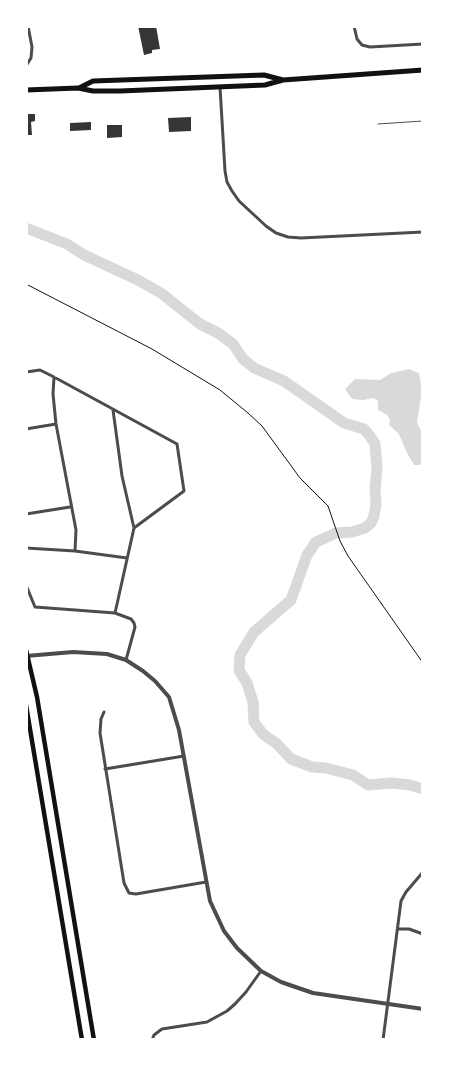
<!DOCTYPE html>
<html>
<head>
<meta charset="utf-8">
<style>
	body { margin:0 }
	#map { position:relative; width:449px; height:1066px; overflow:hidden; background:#fff; font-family:"Nunito Sans",sans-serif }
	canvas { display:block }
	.frame { position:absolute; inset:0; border:28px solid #fff; pointer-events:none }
</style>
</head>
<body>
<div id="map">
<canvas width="449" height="1066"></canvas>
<div class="frame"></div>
</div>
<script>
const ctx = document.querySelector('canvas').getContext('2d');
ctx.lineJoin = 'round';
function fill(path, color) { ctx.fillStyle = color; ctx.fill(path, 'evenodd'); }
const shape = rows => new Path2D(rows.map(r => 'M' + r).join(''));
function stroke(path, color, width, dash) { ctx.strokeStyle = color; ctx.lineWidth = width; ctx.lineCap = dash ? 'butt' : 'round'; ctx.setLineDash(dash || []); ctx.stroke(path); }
const water = shape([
	[409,369,419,373,422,390,417,422,421,431,422,451,423,461,420,465,414,465,406,451,399,434,389,425,390,420,387,415,378,410,378,401,373,398,363,400,352,399,345,389,355,379,380,380,391,373]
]);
const river = shape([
	[26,228,67,244,84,255,138,280,161,293,200,324,218,333,233,344,243,359,254,368,284,381,344,423,364,429,370,436,375,444,377,468,375,490,376,504,374,516,371,523,365,528,352,532,336,533,316,542,307,555,291,600,254,632,240,655,239,670,247,683,253,702,254,722,263,734,277,744,291,759,312,767,326,768,353,775,368,785,391,783,410,785,423,789]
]);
const building = shape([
	[138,26,156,26,160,49,152,50,152,53,144,55],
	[26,114,35,114,35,121,31,122,32,135,26,135],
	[191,117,191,131,169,132,168,118],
	[91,122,91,130,70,131,70,123],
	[107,125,122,125,122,137,107,138]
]);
const path = shape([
	[26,284,152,349,220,390,248,413,262,426,300,478,328,506,340,541,348,556,423,663]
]);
const service = shape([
	[378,124,423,121]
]);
const minor = shape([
	[354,26,357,39,362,45,370,47,423,44],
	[26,66,31,58,32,47,28,26],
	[220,87,225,171,227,182,232,191,239,201,266,226,276,233,288,237,301,238,423,232],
	[26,372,40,370,54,377,177,444,184,491,134,528],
	[54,377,53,394,56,424,76,530,75,551],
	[113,410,122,476,134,528,115,613],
	[26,429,56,424],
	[26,514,70,507],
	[26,548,75,551,127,558],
	[26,585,35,607,115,613,131,619,134,623,135,627,126,660],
	[104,712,101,719,100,733,124,883,129,893,136,894,206,882],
	[105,769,184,756],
	[398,929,409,929,423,934],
	[152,1040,154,1035,162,1029,207,1022,227,1011,235,1004,246,992,261,971],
	[383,1040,401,901,406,892,423,872]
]);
const tertiary = shape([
	[26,656,73,652,107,654,126,660,143,671,155,681,169,697,179,730,210,901,224,931,237,948,261,971,281,982,313,993,423,1009]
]);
const secondary = shape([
	[26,650,37,697,94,1040],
	[26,705,82,1040]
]);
const primary = shape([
	[79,88,93,81,264,75,283,80],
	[26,90,78,88,93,91,120,91,265,85,283,80,423,70]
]);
fill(water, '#d9d9d9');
stroke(river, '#d9d9d9', 11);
fill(building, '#353535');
stroke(path, '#111', 1);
stroke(service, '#4c4c4c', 1);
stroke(minor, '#4c4c4c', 3);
stroke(tertiary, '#4c4c4c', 4);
stroke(secondary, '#111', 4.5);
stroke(primary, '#111', 5);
</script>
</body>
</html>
